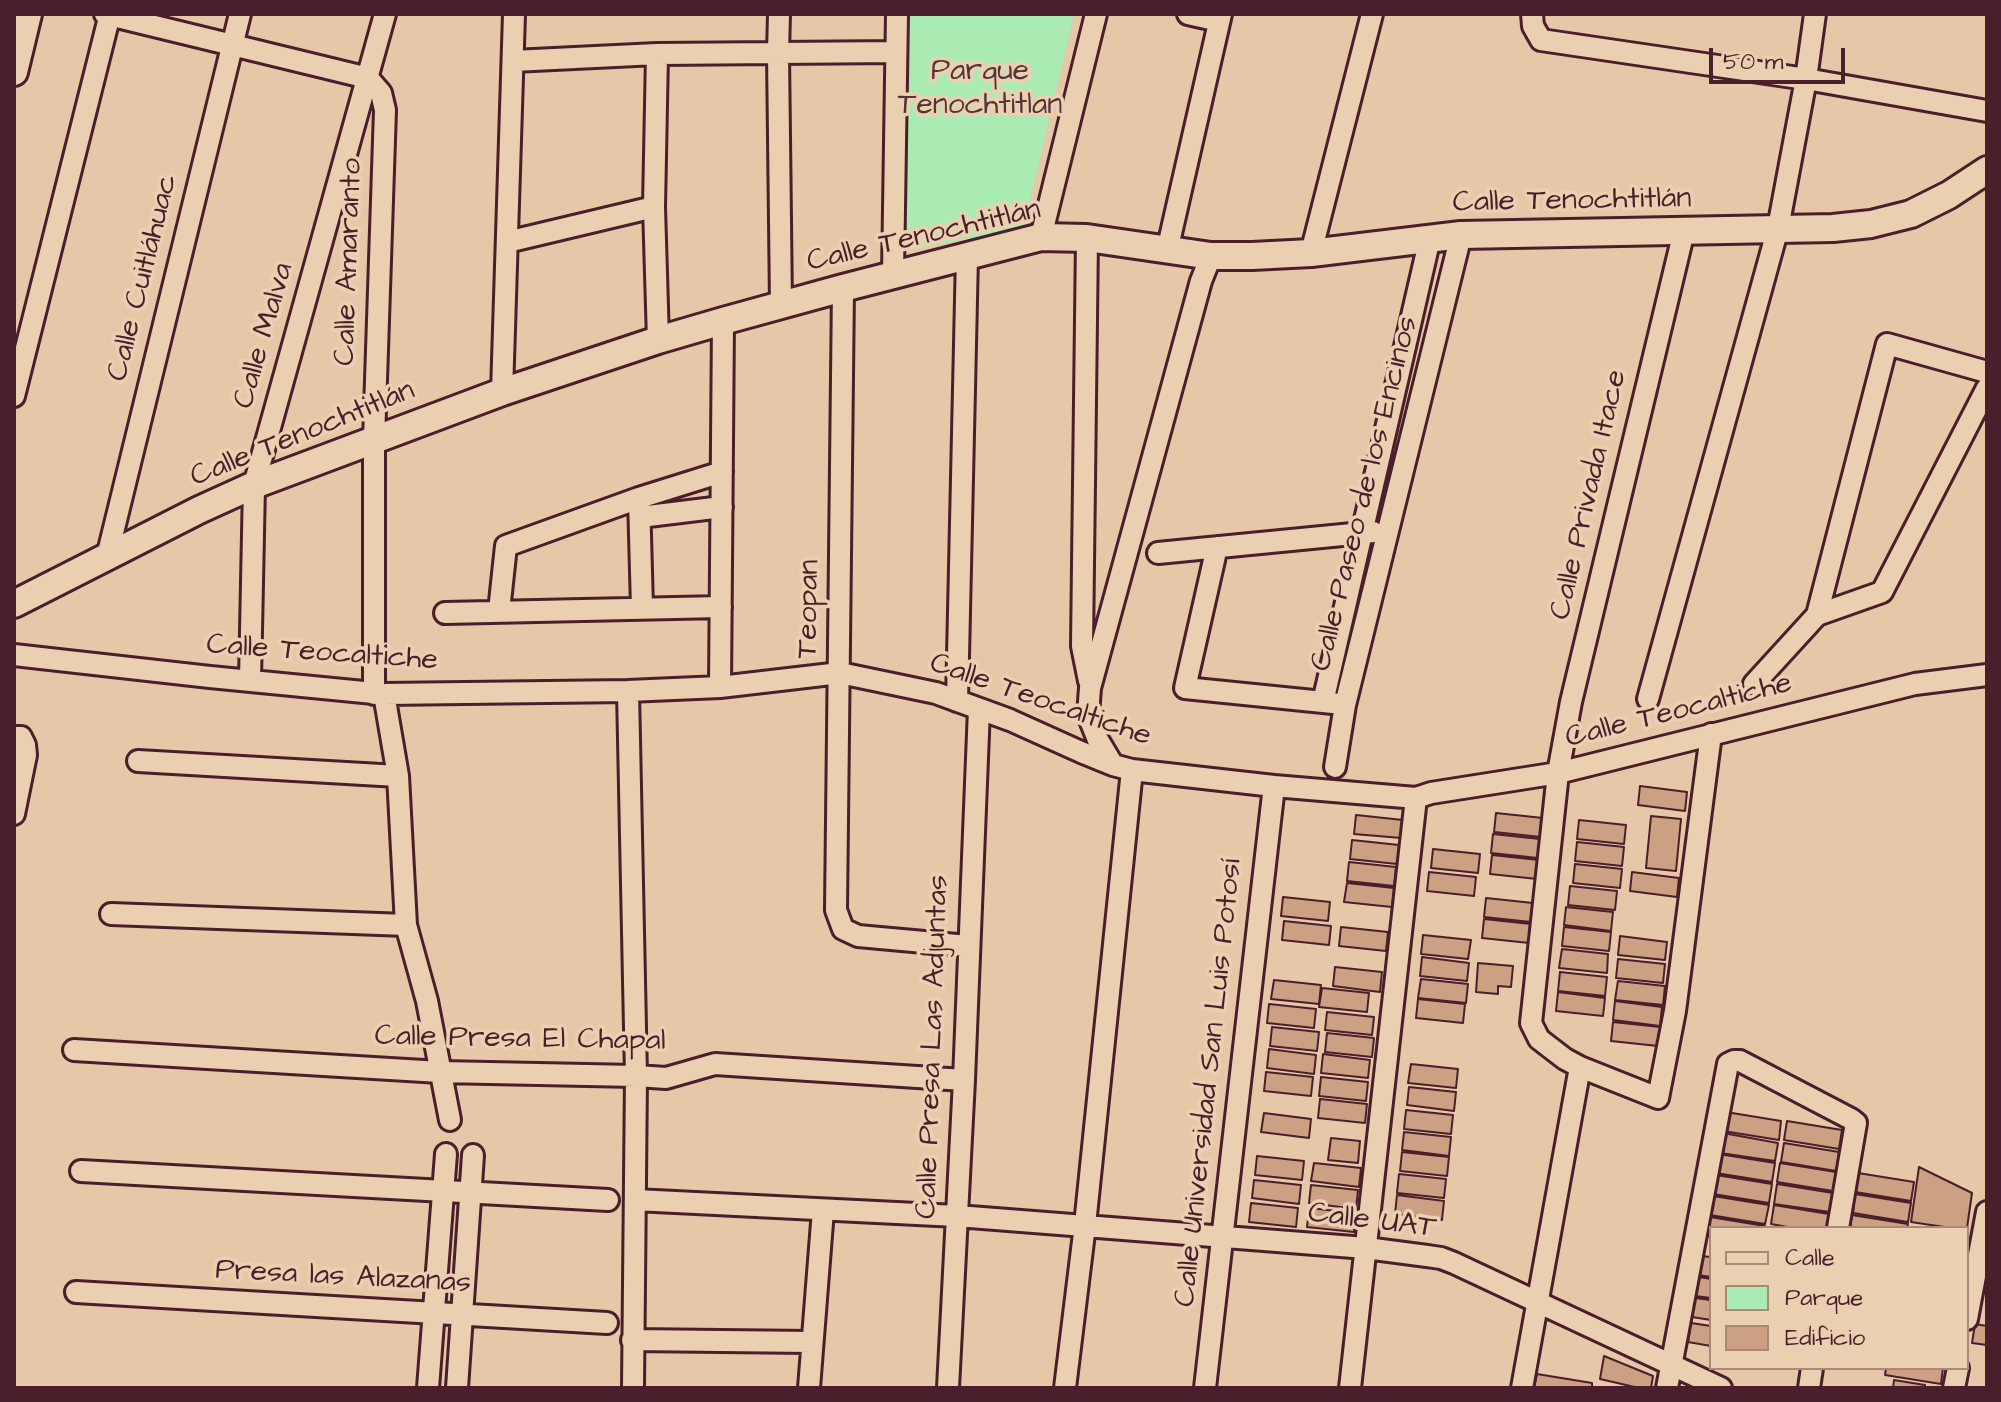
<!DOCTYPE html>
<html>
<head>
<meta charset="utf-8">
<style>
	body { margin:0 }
	#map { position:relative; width:2001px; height:1402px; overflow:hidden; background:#e6c7a7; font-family:"Architects Daughter",sans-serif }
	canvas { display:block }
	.frame { position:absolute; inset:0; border:16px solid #4a1f2b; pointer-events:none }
	.legend { position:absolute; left:1709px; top:1226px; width:260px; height:144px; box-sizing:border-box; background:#ead0b1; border:2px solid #aa897b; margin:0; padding:10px 14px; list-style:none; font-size:24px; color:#4a1f2b }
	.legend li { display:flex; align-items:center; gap:16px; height:40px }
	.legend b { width:40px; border:2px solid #aa897b }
	.scale { position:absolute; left:1709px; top:48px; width:136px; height:36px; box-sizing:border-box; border:4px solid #4a1f2b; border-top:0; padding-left:10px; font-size:24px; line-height:28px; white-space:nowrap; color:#4a1f2b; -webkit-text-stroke:6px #ead0b1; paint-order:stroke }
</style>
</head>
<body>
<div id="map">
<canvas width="2001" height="1402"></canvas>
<div class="frame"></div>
<ul class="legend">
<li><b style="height:10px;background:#ead0b1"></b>Calle</li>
<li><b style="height:22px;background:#aaebb4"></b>Parque</li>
<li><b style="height:22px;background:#cca083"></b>Edificio</li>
</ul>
<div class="scale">50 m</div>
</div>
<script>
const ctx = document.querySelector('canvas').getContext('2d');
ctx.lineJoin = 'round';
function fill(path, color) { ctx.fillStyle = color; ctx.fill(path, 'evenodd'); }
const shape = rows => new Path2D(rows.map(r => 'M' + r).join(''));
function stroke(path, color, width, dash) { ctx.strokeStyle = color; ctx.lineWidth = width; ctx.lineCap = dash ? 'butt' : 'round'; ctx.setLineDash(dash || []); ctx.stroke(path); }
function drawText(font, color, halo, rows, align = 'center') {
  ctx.font = font + ' "Architects Daughter",sans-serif'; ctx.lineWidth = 7; ctx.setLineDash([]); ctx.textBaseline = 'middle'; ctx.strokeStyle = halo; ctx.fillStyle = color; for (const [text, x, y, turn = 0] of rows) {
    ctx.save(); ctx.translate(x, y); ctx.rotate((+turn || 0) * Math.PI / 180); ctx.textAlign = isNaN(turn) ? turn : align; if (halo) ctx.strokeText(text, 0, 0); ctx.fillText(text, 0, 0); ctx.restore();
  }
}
const green = shape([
	[909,14,1074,14,1023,229,907,250,907,92]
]);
const building = shape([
	[1640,786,1687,792,1685,811,1638,805,1640,786],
	[1496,813,1543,818,1541,837,1494,832,1496,813],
	[1356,815,1403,820,1401,838,1354,834,1356,815],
	[1651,816,1681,819,1676,871,1646,868,1651,816],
	[1579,820,1626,825,1624,844,1577,839,1579,820],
	[1493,834,1540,839,1538,858,1491,853,1493,834],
	[1352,840,1399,845,1397,864,1350,859,1352,840],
	[1577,842,1624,847,1622,866,1575,861,1577,842],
	[1433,849,1480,854,1478,873,1431,868,1433,849],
	[1492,855,1539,860,1537,879,1490,874,1492,855],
	[1349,862,1396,867,1394,886,1347,881,1349,862],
	[1575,864,1622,869,1620,888,1573,883,1575,864],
	[1429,872,1476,877,1474,896,1427,891,1429,872],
	[1632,872,1679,878,1677,897,1630,891,1632,872],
	[1347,883,1394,888,1392,907,1344,902,1347,883],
	[1570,886,1617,891,1615,910,1568,905,1570,886],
	[1283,897,1330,902,1328,921,1281,916,1283,897],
	[1486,898,1533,903,1531,922,1484,917,1486,898],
	[1566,907,1613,912,1611,931,1564,925,1566,907],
	[1484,919,1531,924,1529,943,1482,938,1484,919],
	[1284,921,1331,926,1329,945,1282,940,1284,921],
	[1341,927,1388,932,1386,951,1339,946,1341,927],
	[1564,927,1611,932,1609,951,1562,946,1564,927],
	[1423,935,1471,940,1468,959,1421,954,1423,935],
	[1620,936,1667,942,1665,960,1618,955,1620,936],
	[1562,949,1608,954,1607,973,1559,968,1562,949],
	[1422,957,1469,963,1467,981,1420,976,1422,957],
	[1618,959,1665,964,1663,983,1616,978,1618,959],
	[1478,963,1513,966,1511,987,1498,986,1498,994,1476,992,1478,963],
	[1335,967,1382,972,1380,992,1333,986,1335,967],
	[1560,972,1607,977,1605,996,1558,991,1560,972],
	[1421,979,1468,984,1466,1003,1418,998,1421,979],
	[1274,980,1321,985,1319,1004,1271,999,1274,980],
	[1618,981,1665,986,1663,1005,1615,1000,1618,981],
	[1322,988,1369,993,1367,1012,1319,1007,1322,988],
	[1558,992,1605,998,1603,1016,1556,1011,1558,992],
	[1418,999,1465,1004,1463,1023,1416,1018,1418,999],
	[1615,1001,1662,1007,1660,1026,1613,1020,1615,1001],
	[1269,1004,1316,1009,1314,1028,1267,1023,1269,1004],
	[1327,1012,1374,1017,1372,1035,1325,1030,1327,1012],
	[1613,1022,1660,1027,1658,1046,1611,1041,1613,1022],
	[1272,1027,1319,1032,1317,1051,1270,1046,1272,1027],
	[1327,1033,1374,1038,1372,1057,1325,1052,1327,1033],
	[1269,1049,1316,1055,1314,1074,1267,1068,1269,1049],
	[1323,1054,1370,1060,1368,1078,1321,1073,1323,1054],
	[1411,1064,1458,1069,1456,1088,1408,1083,1411,1064],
	[1266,1072,1313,1077,1311,1096,1264,1091,1266,1072],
	[1321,1077,1368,1082,1366,1101,1319,1096,1321,1077],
	[1409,1087,1456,1092,1454,1111,1407,1105,1409,1087],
	[1320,1099,1367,1104,1365,1123,1318,1118,1320,1099],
	[1406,1110,1453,1115,1451,1134,1404,1129,1406,1110],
	[1726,1112,1781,1121,1779,1140,1723,1131,1726,1112],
	[1264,1113,1311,1119,1309,1138,1261,1132,1264,1113],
	[1787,1121,1842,1130,1839,1149,1784,1140,1787,1121],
	[1404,1132,1451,1137,1449,1156,1402,1150,1404,1132],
	[1723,1133,1778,1143,1775,1161,1720,1153,1723,1133],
	[1331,1138,1360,1141,1358,1163,1328,1160,1331,1138],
	[1784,1143,1839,1152,1836,1171,1781,1162,1784,1143],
	[1402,1152,1449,1157,1447,1176,1400,1171,1402,1152],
	[1719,1154,1775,1163,1772,1182,1716,1173,1719,1154],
	[1257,1156,1304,1161,1302,1180,1255,1175,1257,1156],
	[1314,1163,1361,1168,1359,1187,1311,1181,1314,1163],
	[1780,1163,1836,1172,1833,1191,1777,1182,1780,1163],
	[1919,1167,1972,1193,1967,1228,1951,1228,1911,1222,1919,1167],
	[1858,1173,1914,1182,1911,1201,1855,1192,1858,1173],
	[1399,1174,1446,1179,1444,1198,1397,1193,1399,1174],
	[1716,1175,1772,1184,1769,1203,1713,1194,1716,1175],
	[1254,1180,1301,1185,1299,1204,1252,1198,1254,1180],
	[1777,1184,1833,1193,1830,1212,1774,1204,1777,1184],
	[1311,1185,1358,1190,1356,1209,1309,1203,1311,1185],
	[1855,1194,1911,1203,1908,1222,1853,1213,1855,1194],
	[1397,1195,1444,1201,1442,1220,1395,1214,1397,1195],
	[1713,1196,1769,1205,1765,1224,1710,1215,1713,1196],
	[1251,1203,1298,1208,1296,1227,1249,1222,1251,1203],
	[1774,1205,1829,1214,1827,1228,1793,1228,1771,1224,1774,1205],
	[1309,1208,1356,1213,1354,1232,1307,1227,1309,1208],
	[1852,1215,1908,1224,1907,1228,1850,1228,1852,1215],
	[1710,1217,1765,1226,1765,1228,1711,1228,1711,1237,1706,1236,1710,1217],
	[1701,1256,1711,1257,1711,1277,1698,1275,1701,1256],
	[1699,1277,1711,1279,1711,1298,1695,1296,1699,1277],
	[1695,1298,1711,1300,1711,1320,1692,1317,1695,1298],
	[1691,1323,1711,1326,1711,1346,1688,1342,1691,1323],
	[1975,1324,1987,1326,1987,1345,1972,1343,1975,1324],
	[1604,1356,1653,1376,1651,1388,1639,1388,1600,1379,1604,1356],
	[1886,1368,1943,1368,1941,1384,1885,1375,1886,1368],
	[1537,1374,1592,1383,1592,1388,1534,1388,1537,1374],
	[1894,1380,1925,1385,1925,1388,1893,1388,1894,1380]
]);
const minor = shape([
	[105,14,368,78],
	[779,14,778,53,781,305],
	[1188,14,1219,21],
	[1532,14,1533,26,1541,40,1806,79,1987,111],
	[657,54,654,207,658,340],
	[513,61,657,54,896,52],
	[368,78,381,93,385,110,374,440,374,694],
	[1684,231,1571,702,1558,773,1531,1023,1539,1039,1565,1059,1580,1067,1658,1098,1675,1011,1711,734],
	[1041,237,1096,14],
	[1087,238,1082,646,1089,681],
	[507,242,654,207],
	[1167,251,1221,14],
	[1311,253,1372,14],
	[893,274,897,14],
	[843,288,836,910,843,929,858,936,968,946],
	[502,392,514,14],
	[14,396,110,14],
	[639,498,642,608],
	[640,517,722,507],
	[1217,547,1185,688,1333,703],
	[1158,553,1373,532],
	[107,557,240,14],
	[499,611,506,546,639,498,722,472],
	[445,613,721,607],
	[1817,615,1882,592,1987,388],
	[14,655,210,677,384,694,628,691,720,687,840,673,936,693,1010,720,1081,752,1113,765,1132,770,1274,786,1416,798,1431,793,1558,773,1915,684,1987,675],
	[250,680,254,485,385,14],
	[1754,684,1817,615,1887,344,1987,372],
	[720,687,723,321],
	[628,691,636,1076,633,1388],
	[384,694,398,776,406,925,427,1001,450,1120],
	[1648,699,1778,228,1806,79,1815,14],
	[957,701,967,255],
	[1323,702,1430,238],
	[14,737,21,737,25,745,26,755,14,814],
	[138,761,398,776],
	[1113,765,1098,740,1088,715,1090,688,1201,281,1211,256],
	[1335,767,1345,705,1461,235],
	[111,914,406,925],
	[74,1050,440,1072,636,1076,666,1078,715,1064,964,1080],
	[81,1171,608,1200],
	[635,1200,957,1216,1366,1248,1427,1256,1441,1258,1454,1263,1721,1388],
	[76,1292,607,1323],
	[1967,1319,1987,1212],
	[632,1340,811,1342],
	[428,1388,446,1154],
	[457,1388,473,1155],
	[809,1388,823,1210],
	[948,1388,964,1080,979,709],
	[1065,1388,1085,1225,1132,770],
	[1205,1388,1274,786],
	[1350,1388,1416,798],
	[1522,1388,1580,1067],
	[1667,1388,1728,1064,1734,1061,1740,1061,1851,1119,1856,1123,1838,1228],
	[1809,1388,1812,1368],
	[1954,1388,1958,1368]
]);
const tertiary = shape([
	[14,72,28,14],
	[14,604,199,510,254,485,502,392,658,340,723,321,843,288,1041,237,1087,238,1211,256,1252,256,1311,253,1461,235,1833,228,1871,224,1911,214,1949,195,1987,170]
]);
const parkNames = [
	["Parque",980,73],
	["Tenochtitlan",980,107]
];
const streetNames = [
	["Calle Tenochtitlán",1572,202,-1],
	["Calle Tenochtitlán",924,237,-13],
	["Calle Amaranto",350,262,-88],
	["Calle Cuitláhuac",144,278,-76],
	["Calle Malva",265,336,-74],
	["Calle Tenochtitlán",303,435,-22],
	["Calle Paseo de los Encinos",1366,494,-76],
	["Calle Privada Itace",1590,495,-77],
	["Teopan",810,609,-89],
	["Calle Teocaltiche",322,654,4],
	["Calle Teocaltiche",1040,701,19],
	["Calle Teocaltiche",1679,712,-14],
	["Calle Presa El Chapal",520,1040,1],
	["Calle Presa Las Adjuntas",934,1047,-88],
	["Calle Universidad San Luis Potosí",1210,1083,-84],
	["Calle UAT",1372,1222,7],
	["Presa las Alazanas",343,1278,3]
];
fill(green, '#aaebb4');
fill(building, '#cca083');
stroke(building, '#4a1f2b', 2);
stroke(minor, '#4a1f2b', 26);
stroke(tertiary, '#4a1f2b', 32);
stroke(minor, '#ead0b1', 20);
stroke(tertiary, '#ead0b1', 26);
drawText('30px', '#543339', '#ead0b1', parkNames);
drawText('30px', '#4a1f2b', '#ead0b1', streetNames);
</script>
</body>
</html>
